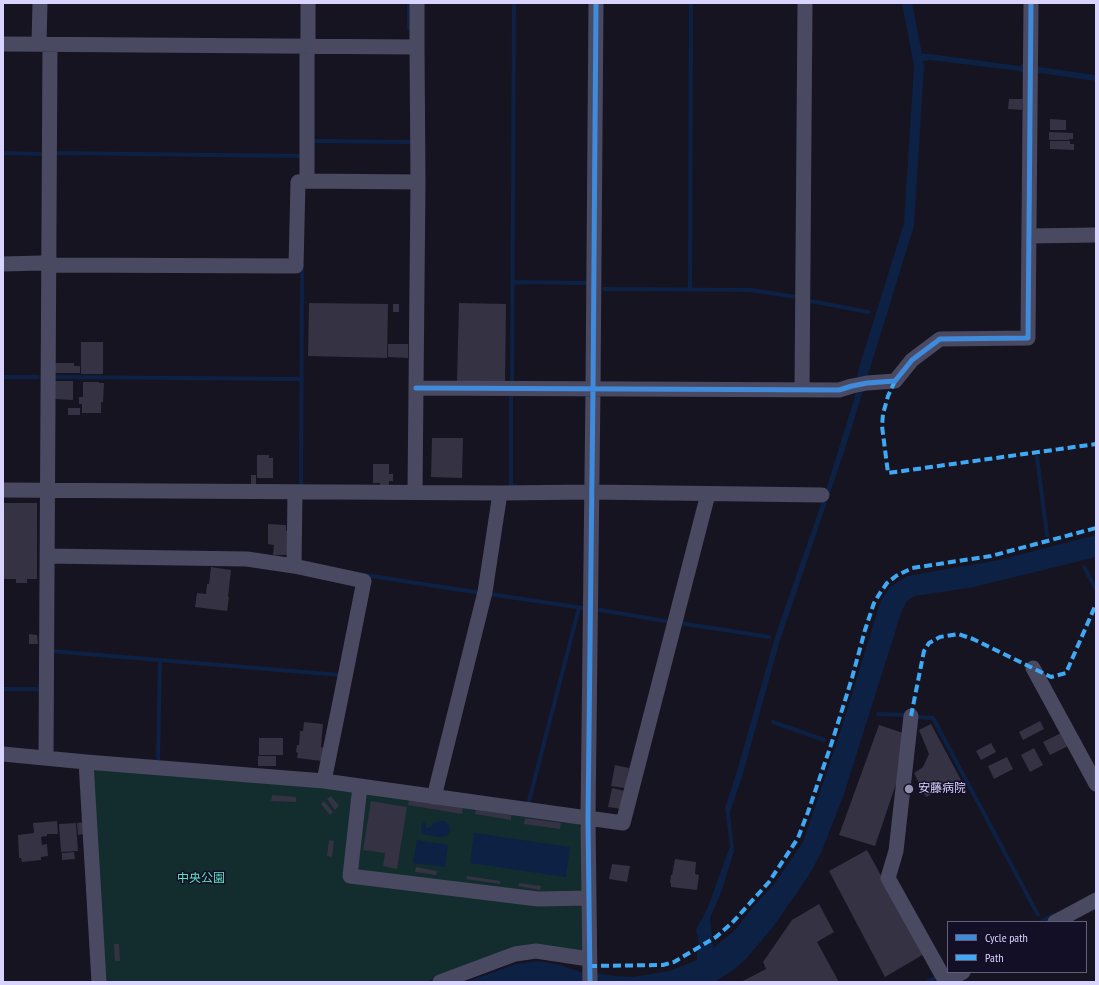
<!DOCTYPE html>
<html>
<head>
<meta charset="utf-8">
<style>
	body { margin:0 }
	#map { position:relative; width:1099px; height:985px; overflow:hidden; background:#161421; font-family:"PT Sans Narrow",sans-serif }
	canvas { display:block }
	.frame { position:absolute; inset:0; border:4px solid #d9d4ff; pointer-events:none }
	.legend { position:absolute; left:947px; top:921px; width:140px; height:52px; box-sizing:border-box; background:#130f26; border:1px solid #625e7d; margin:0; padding:5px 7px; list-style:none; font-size:12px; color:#d9d4ff }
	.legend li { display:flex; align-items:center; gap:8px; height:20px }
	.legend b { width:20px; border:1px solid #625e7d }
</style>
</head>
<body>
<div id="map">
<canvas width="1099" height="985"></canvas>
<div class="frame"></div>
<ul class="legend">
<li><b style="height:5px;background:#408adc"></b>Cycle path</li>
<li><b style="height:5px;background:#3fa9f5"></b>Path</li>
</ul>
</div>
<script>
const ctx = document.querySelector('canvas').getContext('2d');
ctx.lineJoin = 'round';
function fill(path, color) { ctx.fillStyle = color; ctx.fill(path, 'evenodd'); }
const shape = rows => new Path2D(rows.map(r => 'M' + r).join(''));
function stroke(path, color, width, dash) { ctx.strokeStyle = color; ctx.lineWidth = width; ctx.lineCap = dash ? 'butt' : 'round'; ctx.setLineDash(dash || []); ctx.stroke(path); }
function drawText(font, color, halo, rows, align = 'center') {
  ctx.font = font + ' "PT Sans Narrow","Noto Sans JP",sans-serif'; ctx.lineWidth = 3; ctx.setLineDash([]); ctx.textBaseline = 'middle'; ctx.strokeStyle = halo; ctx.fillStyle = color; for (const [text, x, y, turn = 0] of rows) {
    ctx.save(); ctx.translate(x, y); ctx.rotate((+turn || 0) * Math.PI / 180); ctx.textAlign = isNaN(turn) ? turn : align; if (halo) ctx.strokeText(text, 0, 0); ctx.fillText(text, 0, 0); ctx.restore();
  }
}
const green = shape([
	[97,767,346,789,578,824,581,828,582,950,577,952,514,950,426,982,104,982,91,770]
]);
const water = shape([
	[902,3,912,3,922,54,930,54,1019,66,1025,63,1039,67,1096,75,1096,81,1040,73,1025,75,1020,71,930,60,923,61,924,67,914,226,845,449,780,640,742,777,730,812,734,851,721,893,710,918,713,948,735,930,758,901,773,886,803,842,839,736,881,600,891,586,907,576,999,560,1096,535,1096,557,974,587,915,596,907,601,902,610,844,794,821,853,809,875,773,927,746,959,732,971,714,982,466,982,516,964,538,961,560,965,580,972,595,973,614,976,633,977,669,971,697,960,697,953,699,943,696,930,708,907,730,846,725,808,738,768,775,637,826,490,855,396,858,371,904,223,914,66],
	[441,821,445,821,449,825,450,830,449,833,446,836,440,837,423,834,421,830,421,825,424,822,425,822,426,828,428,828,432,826,433,823],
	[474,833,570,847,566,877,470,863],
	[417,840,448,845,445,867,413,863]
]);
const stream = shape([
	[409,29,409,3],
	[312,141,412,142,412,139],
	[3,153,40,154],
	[54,153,303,156],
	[512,282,587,283],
	[604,289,751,290,796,297],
	[690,289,691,3],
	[810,301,869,312],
	[3,377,38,377],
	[54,377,302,379],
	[512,384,514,3],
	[511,393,511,486,515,486],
	[1037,457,1047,535],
	[301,484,302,265],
	[1084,567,1096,589],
	[365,575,481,593],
	[489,594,583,608],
	[600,610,671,622],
	[680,623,769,637],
	[51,651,340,675],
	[3,689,40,689,40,686],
	[878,714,907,715],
	[915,717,933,718,1038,915],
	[773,722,824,740],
	[158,759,160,660],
	[529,801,579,608],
	[1041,922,1053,915],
	[927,982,937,977]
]);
const building = shape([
	[1009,99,1023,99,1022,110,1008,109],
	[1050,119,1066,120,1066,130,1050,130],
	[1049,132,1073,133,1073,139,1069,139,1069,140,1049,140],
	[1050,141,1070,141,1070,144,1074,144,1074,150,1050,149],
	[309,303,388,304,387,358,308,356],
	[459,303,506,304,505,382,457,381],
	[393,304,399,304,399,312,393,312],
	[81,342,103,342,103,374,81,374],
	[388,344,408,344,408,358,388,357],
	[54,363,74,363,74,366,80,366,80,373,54,373],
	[54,381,73,381,73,400,54,399],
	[83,382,99,382,99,383,104,383,103,402,101,402,101,413,82,413,82,404,79,404,79,397,83,397],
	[68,408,80,408,80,415,68,415],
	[432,438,463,438,462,478,431,477],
	[257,455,269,455,269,458,273,458,273,478,257,478],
	[373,464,389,464,389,474,393,474,393,481,389,481,389,486,380,486,380,483,373,483],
	[251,475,256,475,256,484,251,484],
	[3,503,37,503,37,579,27,579,27,583,16,583,16,579,3,579],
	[268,524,286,525,286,531,289,531,287,555,273,555,274,545,268,544],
	[211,567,231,570,228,597,229,597,227,611,195,607,197,593,206,594,207,584,209,584],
	[29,634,37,635,38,644,29,644],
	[1040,721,1044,729,1023,740,1019,732],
	[304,722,323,724,321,747,324,748,322,761,297,758,298,753,296,752,297,745,299,745,300,731,303,731],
	[931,724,961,780,926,797,914,773,923,767,929,754,919,730],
	[879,725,903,733,897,781,875,846,839,835],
	[1061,733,1068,746,1050,755,1043,742],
	[259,738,283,738,283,755,259,755],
	[991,743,996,752,981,760,976,751],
	[1034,748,1043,765,1030,772,1021,755],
	[258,756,276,756,276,766,258,766],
	[1007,757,1013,769,994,779,988,766],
	[615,765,629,768,625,788,611,786],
	[612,788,625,791,621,809,608,807],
	[272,795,296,797,296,802,271,801],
	[331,796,339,806,335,810,327,799],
	[409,799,463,807,462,814,408,805],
	[324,801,333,812,330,815,321,804],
	[371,801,407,807,397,869,383,866,385,853,363,850],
	[476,810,511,815,511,820,475,814],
	[525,818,561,823,560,829,524,824],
	[57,821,58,834,47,834,47,836,41,837,42,845,47,844,48,856,41,857,41,860,22,862,21,858,19,858,18,835,34,833,33,823],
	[83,822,84,834,78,835,77,823],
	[76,823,78,851,61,852,59,824],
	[329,840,334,841,332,857,327,856],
	[867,850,924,954,885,977,829,871],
	[74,852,75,859,62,860,62,853],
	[675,859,696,862,695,874,699,875,697,890,671,887,671,883,670,883,671,875,672,875],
	[612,864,630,866,627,882,609,879],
	[416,867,437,871,436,875,415,872],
	[467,876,500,881,500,884,466,879],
	[519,883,541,886,540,890,518,886],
	[819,904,834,932,817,942,839,982,741,982,766,969,763,962,792,920],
	[114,944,119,944,120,961,115,961]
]);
const minor = shape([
	[308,3,308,46,307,55,307,181,418,182,417,47],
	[3,44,417,47,417,3],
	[39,44,40,3],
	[1029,236,1096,235],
	[3,264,41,263,48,265,296,266,298,182,307,181],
	[416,388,839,390,852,386,867,383,895,381,912,360,940,339,1028,338,1031,3],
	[802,390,805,3],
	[3,490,500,493,591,492,822,495],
	[295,492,294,566,364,581,342,692,324,781],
	[415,492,418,182],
	[47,556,247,559,294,566],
	[1033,668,1096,784],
	[911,716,896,851,888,878,946,982],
	[3,754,86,762,324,781,623,823,708,494],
	[46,757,50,45],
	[86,762,99,982],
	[360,786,350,876,538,899,589,898],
	[434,797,485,592,500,493],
	[1055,922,1096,900],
	[440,982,515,954,536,951,589,959],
	[590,982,588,819,593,389,596,3],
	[944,982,963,972]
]);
const quiet = shape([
	[895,381,888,396,883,414,882,426,888,473,1096,444],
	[911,716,924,651,929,643,940,637,958,634,973,639,1051,677,1066,673,1096,604],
	[589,966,663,965,674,962,716,937,732,923,769,882,798,838,808,812,832,742,852,678,865,630,874,603,880,593,887,583,896,576,912,568,991,556,1096,528]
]);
const cycleway = shape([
	[416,388,839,390,852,386,867,383,895,381,912,360,940,339,1028,338,1031,3],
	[590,982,588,819,593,389,596,3]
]);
const markers = [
	[909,789,5,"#9591b1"]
];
const poiNames = [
	["安藤病院",918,789]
];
const parkNames = [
	["中央公園",201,879]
];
fill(green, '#132c2d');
fill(water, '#0d2144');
stroke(stream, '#0d2144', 4);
fill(building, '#343243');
stroke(minor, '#4a4962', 15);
stroke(quiet, '#3fa9f5', 4, [8, 4]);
stroke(cycleway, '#408adc', 5);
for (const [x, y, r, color] of markers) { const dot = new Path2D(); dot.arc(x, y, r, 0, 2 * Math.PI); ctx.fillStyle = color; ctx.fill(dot); stroke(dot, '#130f26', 1.5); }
drawText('12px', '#d9d4ff', '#130f26', poiNames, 'left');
drawText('12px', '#5fe0c0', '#130f26', parkNames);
</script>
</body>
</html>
